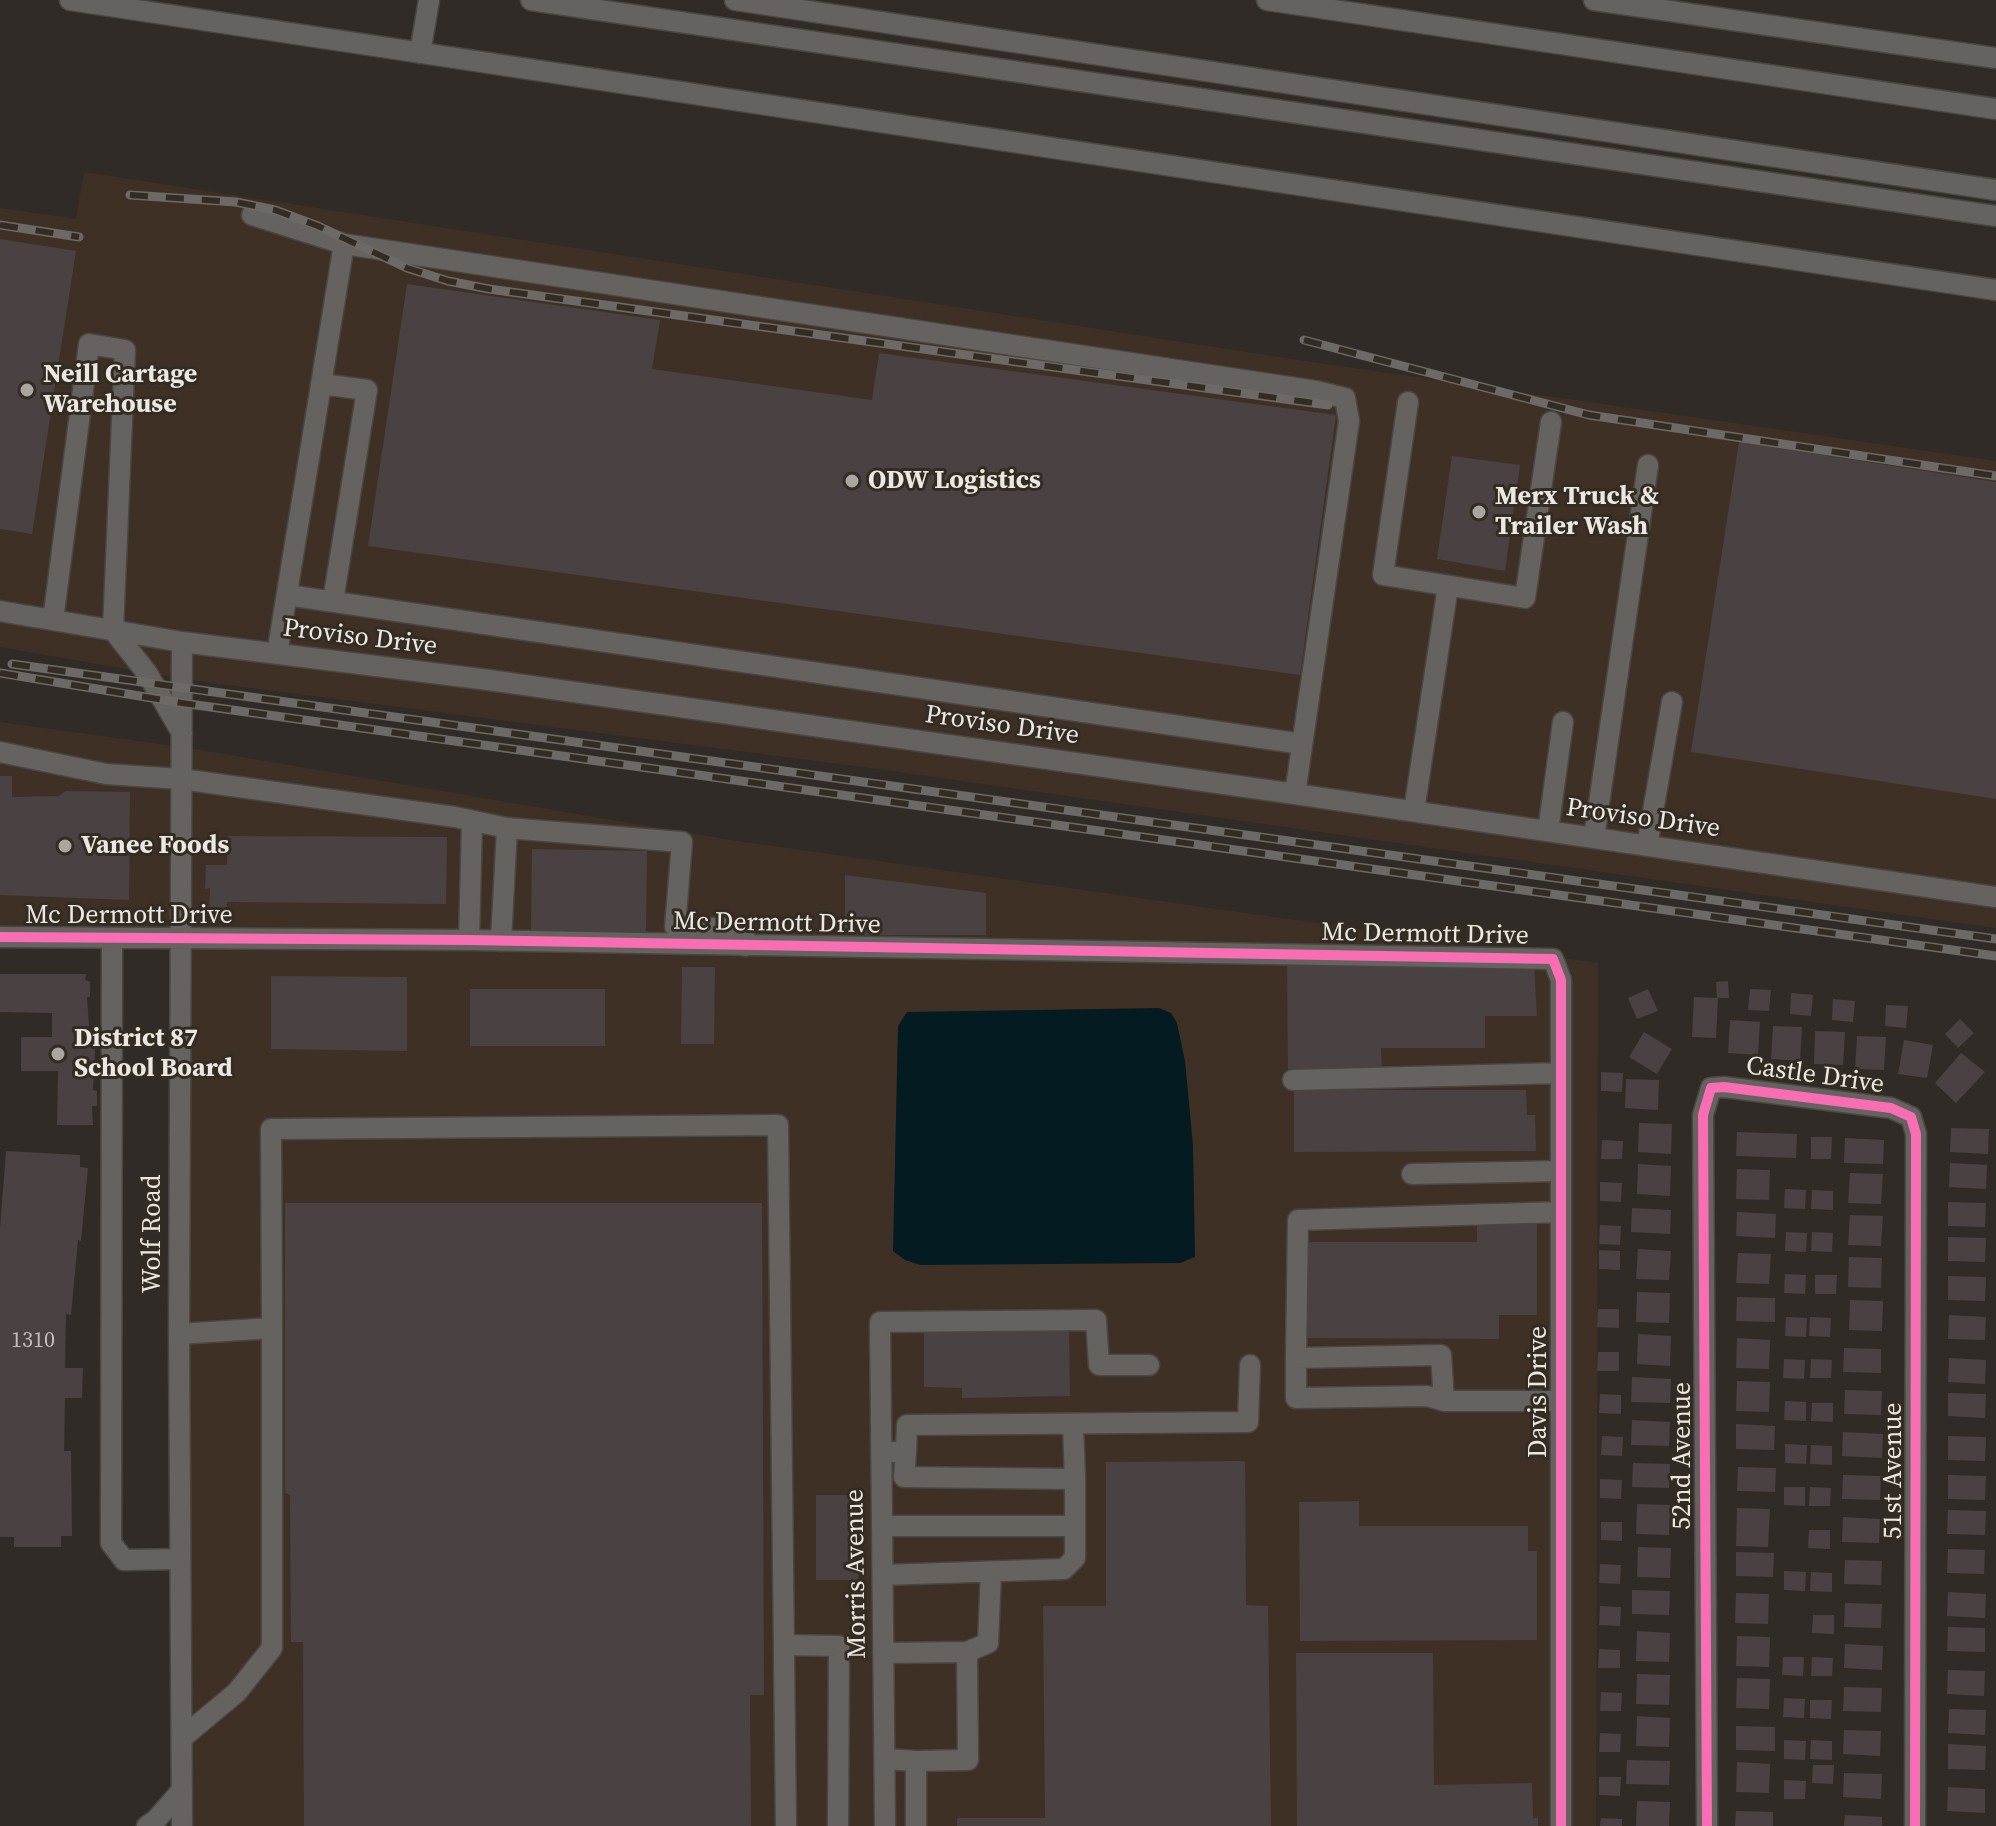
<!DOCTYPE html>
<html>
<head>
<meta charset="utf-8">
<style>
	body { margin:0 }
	canvas { display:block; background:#302b26 }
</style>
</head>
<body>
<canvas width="1996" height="1826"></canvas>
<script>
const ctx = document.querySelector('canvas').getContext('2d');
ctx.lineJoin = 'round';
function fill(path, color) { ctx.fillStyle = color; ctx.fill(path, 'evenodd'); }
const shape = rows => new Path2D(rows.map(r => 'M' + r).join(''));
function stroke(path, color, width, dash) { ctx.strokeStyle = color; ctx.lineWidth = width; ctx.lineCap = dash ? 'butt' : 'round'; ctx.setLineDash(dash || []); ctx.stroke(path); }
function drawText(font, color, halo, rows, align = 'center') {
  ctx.font = font + ' "Source Serif 4",serif'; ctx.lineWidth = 6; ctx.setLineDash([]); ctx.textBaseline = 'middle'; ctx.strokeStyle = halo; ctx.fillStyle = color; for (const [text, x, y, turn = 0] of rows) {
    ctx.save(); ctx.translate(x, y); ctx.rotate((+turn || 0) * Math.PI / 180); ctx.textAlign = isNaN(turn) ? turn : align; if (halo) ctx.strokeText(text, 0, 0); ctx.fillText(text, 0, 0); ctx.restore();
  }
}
const industrial = shape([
	[84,172,1298,360,1996,461,1996,928,871,768,190,680,0,647,0,208,76,219],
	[0,722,174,746,177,932,0,931],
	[188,748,730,840,1598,963,1596,1826,190,1826,186,1266,192,947]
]);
const water = shape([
	[1159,1008,1171,1013,1177,1023,1185,1061,1193,1145,1195,1257,1180,1263,920,1265,905,1260,893,1251,898,1026,907,1012]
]);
const building = shape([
	[0,239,76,251,32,534,0,529],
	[407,284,660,320,652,369,872,400,879,353,1336,415,1300,675,368,546],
	[1739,442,1996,482,1996,799,1691,752],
	[1452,456,1520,465,1505,571,1437,559],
	[0,776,12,776,12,797,59,796,66,791,130,792,129,900,0,895],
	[228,836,447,837,446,904,227,902,227,919,209,919,210,888,205,889,206,865,227,865],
	[532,849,647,851,646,932,531,930],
	[845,875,986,893,986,935,845,935],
	[1534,963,1537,1016,1485,1016,1485,1048,1381,1048,1382,1072,1288,1072,1287,964],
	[682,967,715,967,714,1044,681,1044],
	[0,974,86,974,85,980,90,982,90,997,87,997,89,1026,86,1026,86,1033,96,1033,93,1090,97,1091,97,1106,92,1106,93,1125,57,1125,58,1071,21,1071,21,1037,52,1037,52,1013,0,1012],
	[271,976,407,977,407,1051,271,1049],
	[1728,981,1729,998,1718,998,1716,1038,1692,1037,1694,997,1717,998,1716,982],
	[470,989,605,989,605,1046,470,1046],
	[1648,989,1658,1011,1637,1019,1628,998],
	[1750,989,1771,990,1769,1011,1748,1010],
	[1791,993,1813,995,1811,1016,1790,1014],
	[1833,999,1855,1001,1853,1022,1832,1020],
	[1886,1005,1908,1006,1906,1028,1885,1026],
	[1960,1019,1974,1033,1958,1048,1945,1034],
	[1730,1020,1760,1022,1758,1055,1728,1053],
	[1773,1026,1802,1027,1800,1061,1771,1059],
	[1815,1031,1845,1032,1843,1065,1814,1064],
	[1644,1032,1672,1049,1657,1074,1629,1057],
	[1857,1036,1886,1037,1884,1070,1855,1069],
	[1904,1040,1933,1045,1927,1078,1898,1074],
	[1961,1053,1985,1072,1956,1103,1935,1083],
	[1601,1072,1623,1073,1622,1092,1601,1091],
	[1626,1079,1659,1080,1658,1110,1625,1108],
	[1294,1090,1526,1090,1527,1115,1535,1115,1536,1151,1294,1152],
	[1639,1123,1672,1124,1671,1154,1638,1152],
	[1951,1128,1989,1129,1988,1154,1950,1152],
	[1737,1132,1797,1134,1796,1158,1736,1156],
	[1811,1137,1832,1137,1831,1159,1811,1159],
	[1845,1138,1884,1140,1883,1164,1844,1163],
	[1602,1140,1623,1141,1622,1159,1601,1159],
	[6,1151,80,1155,80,1167,88,1168,81,1241,78,1240,71,1315,66,1314,65,1368,83,1368,82,1398,65,1398,64,1451,71,1451,72,1536,61,1536,61,1547,14,1547,14,1537,0,1537,0,1228],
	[1950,1163,1987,1165,1986,1189,1949,1187],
	[1638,1164,1671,1166,1670,1196,1637,1194],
	[1737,1169,1770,1170,1769,1200,1736,1199],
	[1850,1173,1883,1174,1881,1204,1848,1203],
	[1600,1182,1622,1183,1621,1202,1600,1201],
	[1785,1189,1806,1190,1805,1209,1784,1208],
	[1812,1190,1833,1191,1833,1210,1811,1209],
	[1948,1202,1986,1203,1985,1227,1948,1226],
	[285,1203,762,1203,764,1695,750,1695,751,1826,304,1826,303,1642,291,1642,290,1495,285,1493],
	[1632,1208,1671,1210,1670,1234,1631,1232],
	[1737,1212,1776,1214,1775,1238,1736,1236],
	[1850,1215,1883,1216,1881,1246,1848,1245],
	[1477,1223,1537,1223,1537,1315,1499,1315,1499,1339,1307,1338,1307,1242,1477,1242],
	[1600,1225,1621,1226,1620,1245,1599,1244],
	[1786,1232,1807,1233,1806,1252,1785,1251],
	[1812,1232,1833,1233,1832,1252,1811,1251],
	[1948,1237,1986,1238,1985,1262,1948,1261],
	[1638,1249,1671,1251,1669,1280,1636,1279],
	[1599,1250,1620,1251,1620,1270,1599,1269],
	[1738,1253,1771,1254,1769,1284,1736,1283],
	[1849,1257,1882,1258,1881,1288,1848,1287],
	[1785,1274,1806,1275,1805,1294,1784,1293],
	[1815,1275,1837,1275,1836,1294,1815,1294],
	[1948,1276,1986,1277,1985,1301,1948,1300],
	[1637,1292,1670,1293,1669,1323,1636,1322],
	[1737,1297,1775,1298,1775,1322,1736,1321],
	[1850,1300,1883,1301,1882,1331,1849,1330],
	[1598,1309,1619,1309,1619,1328,1597,1327],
	[1949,1315,1986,1317,1985,1340,1948,1339],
	[1786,1317,1807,1318,1806,1337,1785,1336],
	[1810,1317,1831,1318,1830,1337,1809,1336],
	[1069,1328,1070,1396,962,1398,962,1388,924,1387,924,1329],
	[1638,1334,1671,1336,1670,1366,1637,1364],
	[1737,1338,1770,1340,1769,1369,1736,1368],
	[1844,1348,1881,1349,1881,1373,1843,1372],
	[1598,1352,1619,1352,1619,1371,1597,1371],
	[1949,1358,1986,1360,1985,1384,1948,1382],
	[1784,1359,1805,1360,1804,1379,1783,1378],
	[1811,1359,1832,1360,1831,1378,1810,1378],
	[1632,1377,1671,1379,1670,1403,1631,1402],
	[1737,1381,1770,1382,1769,1412,1736,1411],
	[1845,1390,1882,1391,1881,1415,1844,1414],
	[1948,1393,1986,1394,1985,1418,1948,1416],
	[1600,1394,1621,1395,1621,1414,1599,1413],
	[1785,1401,1806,1402,1806,1421,1784,1420],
	[1812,1403,1833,1403,1833,1422,1811,1421],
	[1632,1420,1670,1422,1669,1446,1631,1445],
	[1736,1424,1775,1426,1774,1450,1736,1449],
	[1843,1432,1883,1434,1882,1458,1842,1456],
	[1602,1436,1623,1437,1622,1456,1601,1455],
	[1948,1436,1986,1437,1985,1461,1948,1460],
	[1785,1444,1807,1445,1806,1464,1785,1463],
	[1811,1445,1832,1446,1832,1465,1810,1464],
	[1245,1461,1246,1605,1268,1606,1271,1826,957,1826,957,1818,1045,1818,1043,1606,1106,1606,1106,1462],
	[1633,1463,1670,1464,1669,1488,1632,1487],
	[1738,1467,1776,1468,1775,1492,1737,1491],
	[1843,1475,1881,1476,1880,1500,1842,1499],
	[1948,1475,1986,1476,1985,1500,1948,1499],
	[1600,1479,1622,1480,1621,1499,1600,1498],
	[1784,1487,1805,1487,1805,1506,1784,1505],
	[1810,1487,1831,1488,1830,1506,1809,1506],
	[816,1495,858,1495,858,1580,816,1580],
	[1359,1501,1359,1526,1528,1526,1528,1551,1537,1551,1537,1640,1300,1641,1299,1502],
	[1637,1504,1670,1505,1669,1535,1636,1534],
	[1737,1508,1770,1509,1768,1547,1736,1546],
	[1948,1510,1986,1511,1985,1535,1947,1534],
	[1843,1517,1880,1519,1879,1543,1842,1542],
	[1601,1522,1622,1522,1622,1541,1601,1540],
	[1809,1530,1830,1530,1830,1549,1808,1548],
	[1638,1547,1671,1548,1670,1578,1637,1577],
	[1948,1549,1985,1550,1984,1574,1947,1573],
	[1736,1552,1774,1553,1773,1577,1736,1576],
	[1845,1560,1882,1561,1881,1585,1844,1584],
	[1600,1564,1621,1565,1620,1584,1599,1583],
	[1784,1571,1806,1572,1805,1591,1784,1590],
	[1811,1572,1832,1573,1832,1592,1810,1591],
	[1632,1590,1670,1591,1669,1615,1632,1614],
	[1948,1592,1986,1594,1985,1618,1947,1616],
	[1736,1593,1769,1594,1768,1624,1735,1623],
	[1845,1603,1882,1604,1881,1628,1844,1627],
	[1600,1606,1621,1607,1620,1626,1599,1625],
	[1813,1615,1834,1615,1834,1634,1812,1633],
	[1948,1627,1985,1628,1985,1652,1947,1651],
	[1637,1631,1670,1633,1669,1662,1636,1661],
	[1737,1636,1770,1637,1769,1667,1736,1666],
	[1845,1644,1883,1646,1882,1670,1844,1668],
	[1599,1649,1620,1650,1620,1668,1598,1668],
	[1296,1653,1433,1653,1434,1785,1532,1783,1533,1818,1538,1818,1538,1826,1297,1826],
	[1783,1657,1804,1657,1803,1676,1782,1675],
	[1812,1657,1833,1658,1832,1676,1811,1676],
	[1948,1670,1985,1671,1984,1696,1947,1694],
	[1637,1674,1670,1675,1669,1705,1636,1704],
	[1737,1678,1770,1679,1769,1709,1736,1708],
	[1844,1687,1882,1688,1881,1712,1843,1711],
	[1601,1692,1622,1693,1621,1711,1600,1711],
	[1784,1698,1805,1699,1804,1718,1783,1717],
	[1810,1700,1832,1700,1831,1719,1810,1718],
	[1949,1709,1986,1710,1985,1735,1948,1733],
	[1637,1716,1670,1718,1669,1747,1636,1746],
	[1736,1726,1775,1727,1775,1751,1736,1750],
	[1844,1730,1881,1731,1880,1756,1843,1754],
	[1600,1733,1621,1734,1620,1752,1599,1752],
	[1784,1740,1806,1741,1805,1760,1784,1759],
	[1811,1740,1832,1741,1832,1760,1810,1759],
	[1948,1744,1986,1746,1985,1770,1948,1769],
	[1627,1760,1670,1761,1669,1785,1626,1784],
	[1737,1762,1770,1764,1769,1793,1736,1792],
	[1813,1765,1834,1765,1833,1784,1812,1783],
	[1844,1773,1882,1774,1881,1799,1843,1797],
	[1599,1777,1621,1777,1620,1796,1599,1795],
	[1784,1780,1806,1781,1805,1799,1784,1799],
	[1948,1787,1985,1789,1985,1813,1947,1811],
	[1637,1801,1670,1802,1669,1826,1636,1826],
	[1736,1811,1773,1812,1773,1826,1735,1826],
	[1845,1815,1882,1817,1882,1826,1844,1826],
	[1601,1818,1622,1819,1622,1826,1600,1826]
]);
const minor = shape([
	[70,0,1996,290],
	[531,0,1996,216],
	[735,0,1996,190],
	[1267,0,1996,109],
	[1594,0,1996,58],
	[420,53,429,0],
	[252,215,344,244],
	[321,384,367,390,333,601],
	[1408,402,1383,575,1525,598,1551,422],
	[287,595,1302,744],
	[0,611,182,642,489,680,1295,794,1996,897],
	[53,620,89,344,125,350,113,630,147,673,182,733],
	[182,642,179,1334,182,1826],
	[277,654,344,244,1316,391,1345,398,1349,421,1295,794],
	[0,752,106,774,181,779,455,817,507,828,682,842,675,927,744,929,745,946],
	[1414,811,1448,586],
	[1548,831,1563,722],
	[1594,838,1648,465],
	[1647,846,1672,702],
	[0,937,469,940,1553,959,1561,980,1561,1826],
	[112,939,111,1543,124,1560,180,1559],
	[469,940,472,821],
	[501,941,507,828],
	[1293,1080,1561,1073],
	[1412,1174,1561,1171],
	[272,1328,271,1129,778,1125,786,1826],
	[179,1334,272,1328,272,1648,237,1692,182,1738],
	[1296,1358,1298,1220,1561,1212],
	[1444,1401,1441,1355,1296,1358,1296,1398,1427,1396,1444,1401,1561,1401],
	[1073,1424,1075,1479],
	[893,1452,906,1452,907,1425,1248,1422,1250,1365],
	[882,1526,1075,1526],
	[883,1575,1064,1569,1075,1558,1075,1479,904,1477,906,1452],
	[785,1645,839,1646,838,1826],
	[967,1652,988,1643,991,1572],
	[883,1653,967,1652,968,1760,916,1761],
	[885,1759,916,1761,916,1826],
	[147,1826,156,1820,182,1790],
	[885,1826,880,1322,1096,1320,1099,1365,1149,1365],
	[1707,1826,1703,1115,1711,1088,1724,1087,1891,1108,1911,1117,1916,1134,1915,1826]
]);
const rail = shape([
	[130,195,236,202,275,210,318,226,407,268,448,281,489,289,1328,405],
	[0,225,79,237],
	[1304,340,1589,415,1996,476],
	[12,664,1996,939],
	[0,673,182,703,1996,956]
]);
const cycleway = shape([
	[0,937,469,940,1553,959,1561,980,1561,1826],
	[1707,1826,1703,1115,1711,1088,1724,1087,1891,1108,1911,1117,1916,1134,1915,1826]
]);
const markers = [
	[27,390,8,"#aaa5a0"],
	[852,481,8,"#aaa5a0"],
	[1479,512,8,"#aaa5a0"],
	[65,846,8,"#aaa5a0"],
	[58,1054,8,"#aaa5a0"]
];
const numberNames = [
	["1310",33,1341]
];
const poiNames = [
	["Neill Cartage",43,375],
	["Warehouse",43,405],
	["ODW Logistics",868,481],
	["Merx Truck &",1495,497],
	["Trailer Wash",1495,527],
	["Vanee Foods",81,846],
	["District 87",74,1039],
	["School Board",74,1069]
];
const streetNames = [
	["Proviso Drive",360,638,7],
	["Proviso Drive",1002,726,8],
	["Proviso Drive",1643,819,8],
	["Mc Dermott Drive",129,916],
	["Mc Dermott Drive",777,924,1],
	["Mc Dermott Drive",1425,935,1],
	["Castle Drive",1815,1076,8],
	["Wolf Road",153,1234,-90],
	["Davis Drive",1539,1392,-90],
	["52nd Avenue",1683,1456,-90],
	["51st Avenue",1894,1471,-90],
	["Morris Avenue",857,1574,-91]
];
fill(industrial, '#3f3026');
fill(water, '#041b22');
fill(building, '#4a4142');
stroke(minor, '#4a4642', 23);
stroke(minor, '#66625f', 20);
stroke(rail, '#6c6966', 9);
stroke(rail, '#332c23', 6, [18]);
stroke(cycleway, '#f96db3', 10);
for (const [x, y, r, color] of markers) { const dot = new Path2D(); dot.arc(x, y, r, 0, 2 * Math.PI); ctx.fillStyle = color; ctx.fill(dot); stroke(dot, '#332c23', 3); }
drawText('22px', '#c4beba', null, numberNames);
drawText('bold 26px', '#ece7e2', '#332c23', poiNames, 'left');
drawText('26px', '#ece7e2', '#332c23', streetNames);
</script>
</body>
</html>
